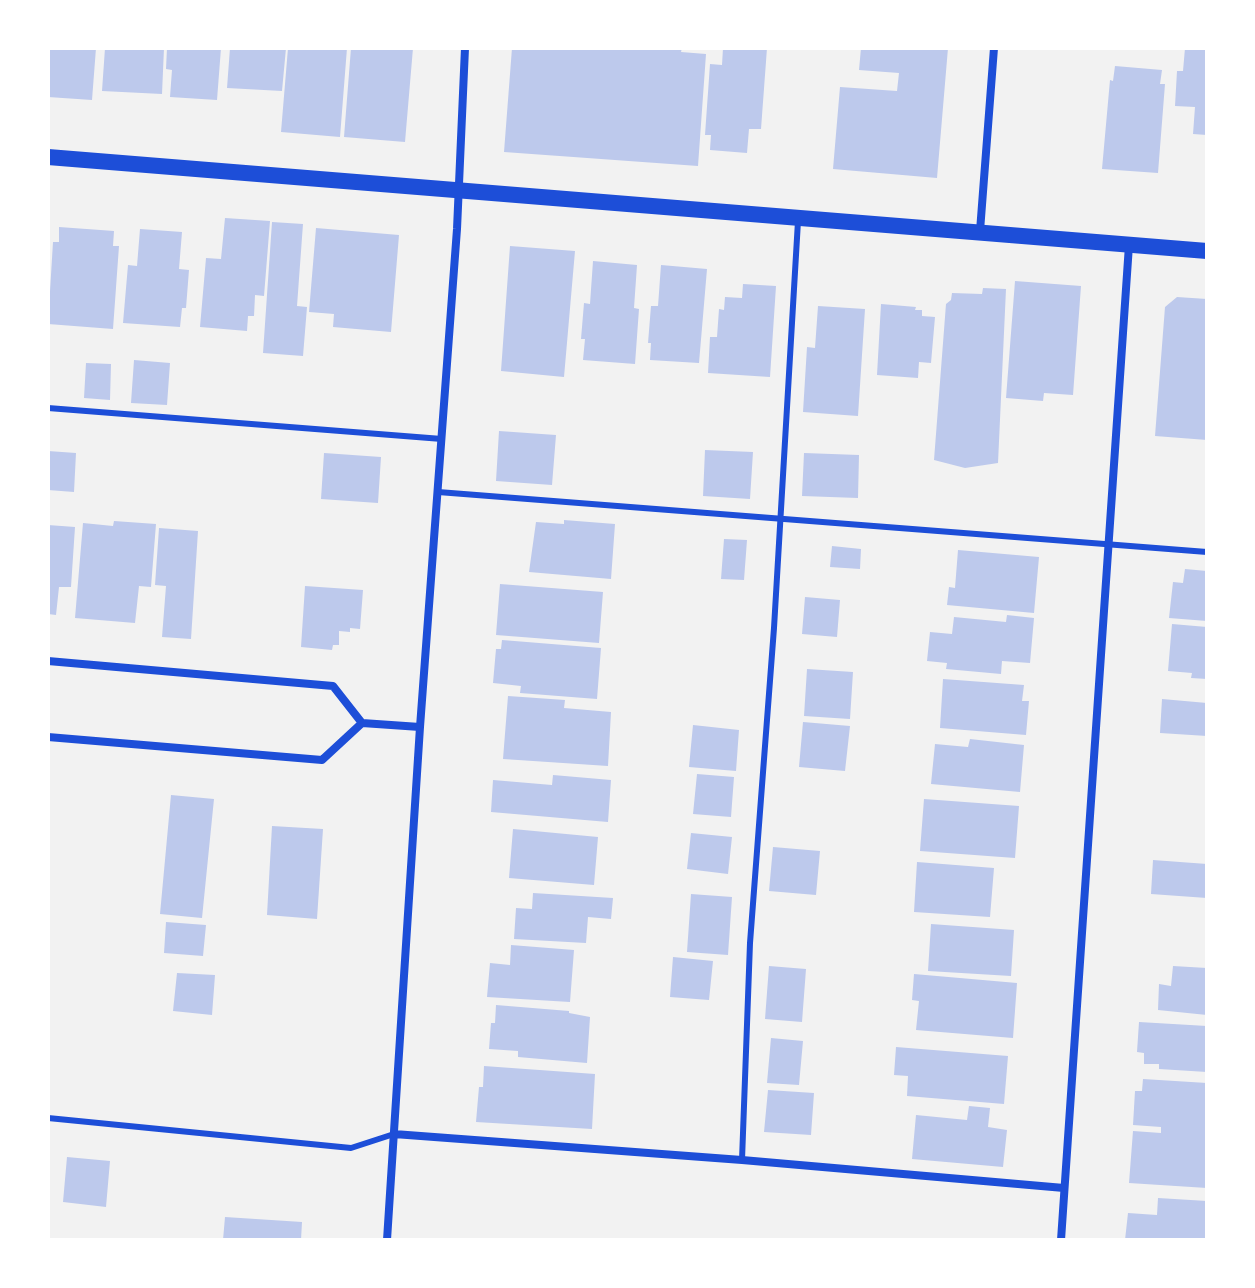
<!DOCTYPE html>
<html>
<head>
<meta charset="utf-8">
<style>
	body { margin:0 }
	#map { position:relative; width:1255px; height:1288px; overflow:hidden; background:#f2f2f2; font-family:Mulish,sans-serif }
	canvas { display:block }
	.frame { position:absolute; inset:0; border:50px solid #fff; pointer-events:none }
</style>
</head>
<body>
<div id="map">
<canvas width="1255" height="1288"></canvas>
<div class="frame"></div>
</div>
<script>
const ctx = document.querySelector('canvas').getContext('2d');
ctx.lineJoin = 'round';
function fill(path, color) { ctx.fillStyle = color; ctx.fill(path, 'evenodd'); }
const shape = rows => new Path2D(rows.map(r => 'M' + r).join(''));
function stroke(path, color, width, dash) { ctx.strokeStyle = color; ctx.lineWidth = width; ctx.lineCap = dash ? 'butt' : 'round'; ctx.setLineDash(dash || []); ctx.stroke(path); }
const building = shape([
	[48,48,96,48,92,100,48,97],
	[105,48,164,48,162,94,102,91],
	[167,48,221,48,217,100,170,97,172,70,166,69],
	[230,48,286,48,282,91,227,88],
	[288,48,347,48,340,137,281,132],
	[351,48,413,48,405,142,344,137],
	[512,48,682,48,681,52,706,54,698,166,504,152],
	[723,48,767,48,761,129,749,129,747,153,710,150,711,135,705,135,710,64,722,65],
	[861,48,948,48,937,178,833,169,840,87,897,91,899,73,859,70],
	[1185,48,1207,48,1207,135,1193,134,1195,107,1175,106,1177,71,1183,71],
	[1115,66,1162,70,1160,84,1165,84,1158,173,1102,169,1110,80,1113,81],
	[225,218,270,221,264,296,255,295,254,316,248,316,247,331,200,327,206,258,221,259],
	[272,222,303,224,297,306,307,307,303,356,263,353],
	[59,227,114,231,113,246,119,246,113,329,48,324,53,242,59,242],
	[316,228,399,235,391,332,333,327,334,314,309,312],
	[140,229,182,232,179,269,189,270,186,308,182,308,180,327,123,323,128,265,137,266],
	[510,246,575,251,564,377,501,371],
	[593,261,637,265,634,308,639,309,635,364,583,360,585,339,581,339,584,303,590,304],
	[661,265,707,269,699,363,650,360,651,343,648,343,651,306,658,306],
	[1015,281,1081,286,1073,395,1044,393,1043,401,1006,398],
	[743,284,776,286,770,377,708,373,710,337,717,337,719,309,724,310,725,297,742,298],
	[983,288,1006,289,998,463,965,468,934,460,946,304,951,300,952,293,982,294],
	[1177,297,1207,299,1207,440,1155,436,1165,307],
	[881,304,916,307,915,310,922,310,922,316,935,317,931,363,919,362,918,378,877,375],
	[818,306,865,309,858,416,803,412,807,347,815,348],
	[134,360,170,363,167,405,131,403],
	[86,363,111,364,110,400,84,398],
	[499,431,556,435,552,485,496,481],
	[705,450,753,452,750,499,703,496],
	[48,451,76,453,74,492,48,490],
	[324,453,381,457,378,503,321,499],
	[804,453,859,455,858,498,802,496],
	[564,520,615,524,611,579,529,572,536,522,564,524],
	[114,521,156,524,151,587,139,586,135,623,75,618,83,523,113,526],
	[48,525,75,527,71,587,59,587,56,615,48,614],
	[159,528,198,531,191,639,162,637,166,586,155,585],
	[724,539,747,540,744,580,721,579],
	[832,546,861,549,860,569,830,567],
	[958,550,1039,557,1034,613,947,605,949,587,955,588],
	[1185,569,1207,571,1207,621,1169,618,1173,582,1183,583],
	[500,584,603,592,599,643,496,635],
	[305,586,363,590,360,629,350,628,350,632,339,631,339,645,333,645,332,650,301,647],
	[805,597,840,600,837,637,802,634],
	[1007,615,1034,618,1030,663,1002,661,1001,674,946,669,947,663,927,661,930,632,952,634,954,617,1006,622],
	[1172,624,1207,627,1207,679,1191,678,1192,673,1168,671],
	[502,640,601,648,597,699,520,693,521,686,493,683,496,649,501,649],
	[807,669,853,672,850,719,804,716],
	[943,679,1024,685,1022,701,1029,701,1026,735,940,728],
	[508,696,565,700,564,708,611,712,608,766,503,759],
	[1162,699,1207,703,1207,736,1160,733],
	[803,722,850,726,845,771,799,767],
	[693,725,739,730,736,771,689,767],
	[970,739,1024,745,1020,792,931,784,935,744,968,747],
	[697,774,734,777,731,817,693,814],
	[553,775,611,780,608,822,491,812,493,780,552,785],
	[171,795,214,799,202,918,160,914],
	[924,799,1019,806,1015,858,920,851],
	[272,826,323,829,317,919,267,915],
	[513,829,598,837,594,885,509,878],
	[691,833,732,837,728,874,687,869],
	[773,847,820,851,816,895,769,891],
	[1153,860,1207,864,1207,898,1151,894],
	[917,862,994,868,990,917,914,912],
	[533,893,613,898,611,919,588,917,586,943,514,939,516,908,532,909],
	[691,894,732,897,728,955,687,952],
	[166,922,206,925,203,956,164,953],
	[931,924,1014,930,1011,976,928,971],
	[511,945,574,950,570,1002,487,997,490,963,510,965],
	[673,957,713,961,709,1000,670,997],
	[769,966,806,969,802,1022,765,1019],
	[1173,966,1207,968,1207,1015,1158,1010,1159,984,1171,986],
	[177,973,215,975,212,1015,173,1011],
	[914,974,1017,983,1013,1038,916,1030,919,1001,912,1000],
	[496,1005,569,1011,569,1013,590,1017,587,1063,518,1057,518,1051,489,1049,491,1023,495,1023],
	[1139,1022,1207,1026,1207,1072,1159,1069,1159,1064,1144,1064,1144,1053,1137,1052],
	[771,1038,803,1041,799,1085,767,1083],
	[896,1047,1008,1056,1004,1104,907,1096,908,1076,894,1075],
	[484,1066,595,1074,592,1129,476,1122,479,1087,483,1087],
	[1143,1079,1207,1083,1207,1188,1129,1183,1133,1131,1161,1133,1161,1127,1133,1125,1135,1091,1142,1091],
	[768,1090,814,1093,811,1135,764,1132],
	[969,1106,990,1108,988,1127,1007,1130,1003,1167,912,1159,916,1115,967,1120],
	[67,1157,110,1161,106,1207,63,1202],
	[1158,1198,1207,1201,1207,1240,1125,1240,1128,1213,1157,1215],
	[225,1217,302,1222,301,1240,223,1240]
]);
const service = shape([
	[48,408,442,439],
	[438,492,1207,552],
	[48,1118,351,1148,394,1134],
	[742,1160,750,943,774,628,798,221]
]);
const minor = shape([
	[980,231,994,48],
	[48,661,333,686,362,723,420,727],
	[48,737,322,760,362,723],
	[394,1134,742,1160,1064,1188],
	[387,1240,420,727,457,229,465,48],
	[1061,1240,1129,245]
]);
const secondary = shape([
	[48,157,1207,251]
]);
fill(building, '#bdc9ec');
stroke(service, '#1d4ed8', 6);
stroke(minor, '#1d4ed8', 8);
stroke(secondary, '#1d4ed8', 16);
</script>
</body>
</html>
